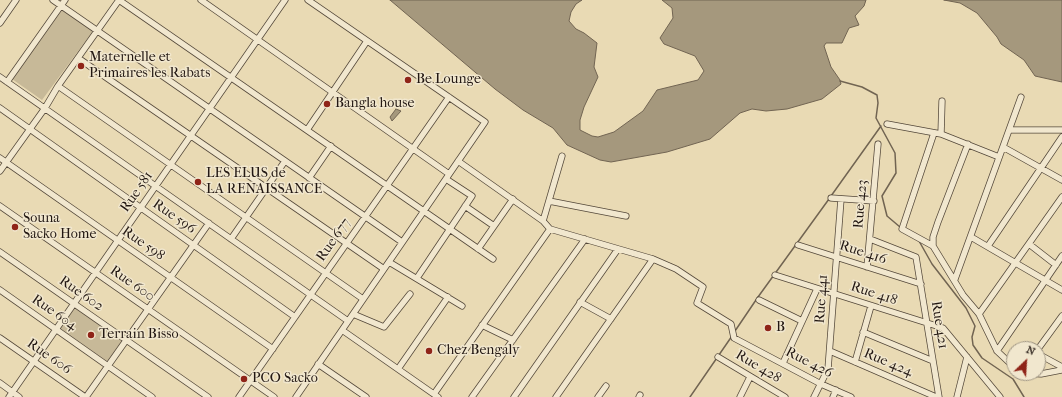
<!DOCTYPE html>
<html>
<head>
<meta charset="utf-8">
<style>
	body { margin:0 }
	#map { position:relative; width:1062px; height:397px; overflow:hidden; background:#e9dab4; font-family:"IM FELL French Canon",serif }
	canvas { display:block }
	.north { position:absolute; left:1006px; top:341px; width:40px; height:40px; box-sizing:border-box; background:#f1e7ce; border:1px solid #9e9483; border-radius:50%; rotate:25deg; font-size:11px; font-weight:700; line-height:16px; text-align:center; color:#221712 }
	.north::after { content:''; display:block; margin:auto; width:14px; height:18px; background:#8f2418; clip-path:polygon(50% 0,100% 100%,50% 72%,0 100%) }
</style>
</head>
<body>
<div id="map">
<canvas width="1062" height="397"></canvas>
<div class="north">N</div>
</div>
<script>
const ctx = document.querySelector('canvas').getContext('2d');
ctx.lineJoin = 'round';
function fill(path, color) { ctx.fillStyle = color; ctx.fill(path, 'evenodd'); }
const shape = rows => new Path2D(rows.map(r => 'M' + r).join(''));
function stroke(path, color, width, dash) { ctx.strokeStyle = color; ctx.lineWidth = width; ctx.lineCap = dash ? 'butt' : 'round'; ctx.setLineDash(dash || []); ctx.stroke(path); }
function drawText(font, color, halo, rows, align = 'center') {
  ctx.font = font + ' "IM FELL French Canon",serif'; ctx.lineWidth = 3; ctx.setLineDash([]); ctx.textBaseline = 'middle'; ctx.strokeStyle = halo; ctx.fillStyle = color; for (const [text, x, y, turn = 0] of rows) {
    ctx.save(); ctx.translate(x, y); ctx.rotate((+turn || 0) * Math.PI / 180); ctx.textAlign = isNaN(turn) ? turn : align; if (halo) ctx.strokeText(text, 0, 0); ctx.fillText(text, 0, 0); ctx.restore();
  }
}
const green = shape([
	[63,9,93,31,42,100,12,79],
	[75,307,122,340,106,363,59,330]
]);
const water = shape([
	[390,0,582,0,576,4,571,12,569,21,576,29,584,33,597,43,594,67,598,77,584,107,580,120,580,130,592,136,598,137,614,132,643,111,657,90,698,80,704,71,695,56,664,44,660,38,673,18,672,8,662,0,866,0,864,6,855,16,859,25,849,28,842,43,826,43,824,46,831,67,840,80,841,84,822,99,787,109,766,111,752,109,740,113,710,139,667,152,611,162,600,160,567,145,553,128,523,110,495,89,390,0],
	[944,0,1062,0,1062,82,1035,76,1024,60,1001,44,997,37,977,13,960,3,944,0],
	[396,109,401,111,392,121,390,117,396,109]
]);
const stream = shape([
	[840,81,862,87,877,95,878,103,876,118,895,153,896,173,882,196,887,216,900,227],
	[831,196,881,126],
	[919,241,932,264,966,308,975,326,972,337,973,345,982,358,1013,379,1024,397],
	[735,331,758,297,829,199],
	[690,397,732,336]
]);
const minor = shape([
	[53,0,402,242],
	[119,0,493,259],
	[201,0,449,174],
	[0,23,16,0],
	[78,58,384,269],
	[0,77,348,321],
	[7,82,65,0],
	[58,86,363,299],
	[0,108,295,317],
	[887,124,941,134,999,157],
	[307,130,367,41],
	[1010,130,1062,130],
	[941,134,942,101],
	[968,144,938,222,933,237,933,246,963,295,979,314,997,351,1014,367],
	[1003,147,1062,180],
	[0,158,273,349],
	[458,161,543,221,550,229,653,259,676,269,703,287,697,303,731,324,734,338,821,384,851,397],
	[0,171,45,108,58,86,119,0],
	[309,178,331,146],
	[831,198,874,201],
	[549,201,626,216],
	[0,206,274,397],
	[465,206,494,226],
	[543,221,562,156],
	[971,237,1062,290],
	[231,239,285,161],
	[870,239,916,257,939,397],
	[1029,244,1056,265],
	[798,245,921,284],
	[933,246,902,229,934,133],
	[988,246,1062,137],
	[478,249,513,199],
	[0,252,208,397],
	[389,262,462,306],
	[867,267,878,144],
	[775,275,943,328,1000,397],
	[417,278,472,196,446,179],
	[955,279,1021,97],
	[0,290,152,397],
	[759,300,802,321],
	[580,302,611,319],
	[353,314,384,327,410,294],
	[979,314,1062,197],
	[1062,316,1038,349,1040,355,1062,367],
	[482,325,513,340],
	[342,330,438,397],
	[863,332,933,361],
	[0,338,85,397],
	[830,351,936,397],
	[997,351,1062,256],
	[718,357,785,397],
	[855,362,871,306],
	[783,363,817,289],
	[318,364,366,397],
	[398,369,448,297],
	[1026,373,1041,374,1062,370],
	[0,383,19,397],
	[434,394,550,229],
	[9,397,285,0],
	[86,397,209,223],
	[239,397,449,97],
	[296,397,485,122,308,0],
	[472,397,585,239],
	[514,397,618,249],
	[556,397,653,259],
	[598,397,606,386],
	[639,397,640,395],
	[740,397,750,377],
	[814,397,828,369,841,199],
	[833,397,836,390],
	[957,397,967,357]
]);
const markers = [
	[81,66,4,"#8f2418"],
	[408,80,4,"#8f2418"],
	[327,104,4,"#8f2418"],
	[198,182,4,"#8f2418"],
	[15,227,4,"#8f2418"],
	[768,328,4,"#8f2418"],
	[91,335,4,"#8f2418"],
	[429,351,4,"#8f2418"],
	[244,379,4,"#8f2418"]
];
const poiNames = [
	["Maternelle et",89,58],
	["Primaires les Rabats",89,74],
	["Be Lounge",416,80],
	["Bangla house",335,104],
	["LES ELUS de",206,174],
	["LA RENAISSANCE",206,190],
	["Souna",23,219],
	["Sacko Home",23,235],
	["B",776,328],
	["Terrain Bisso",99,335],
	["Chez Bengaly",437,351],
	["PCO Sacko",252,379]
];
const streetNames = [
	["Rue 581",137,192,-55],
	["Rue 423",861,204,-85],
	["Rue 596",174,217,35],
	["Rue 677",334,240,-55],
	["Rue 598",143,244,35],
	["Rue 416",863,253,18],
	["Rue 600",132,284,35],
	["Rue 602",81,294,35],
	["Rue 418",874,294,18],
	["Rue 441",822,299,-86],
	["Rue 604",54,313,35],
	["Rue 421",939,325,81],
	["Rue 606",49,357,35],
	["Rue 426",809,363,27],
	["Rue 424",888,363,23],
	["Rue 428",758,367,31]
];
fill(green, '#c7b998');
fill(water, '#a5987d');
stroke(water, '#716452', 1);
stroke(stream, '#716452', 1.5);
stroke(minor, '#54483a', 7);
stroke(minor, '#f1e7ce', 5.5);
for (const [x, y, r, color] of markers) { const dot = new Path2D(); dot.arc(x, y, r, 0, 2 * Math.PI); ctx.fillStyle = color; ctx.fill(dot); stroke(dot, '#f1e7ce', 1.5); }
drawText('14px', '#221712', '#f1e7ce', poiNames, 'left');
drawText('14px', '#221712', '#f1e7ce', streetNames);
</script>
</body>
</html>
